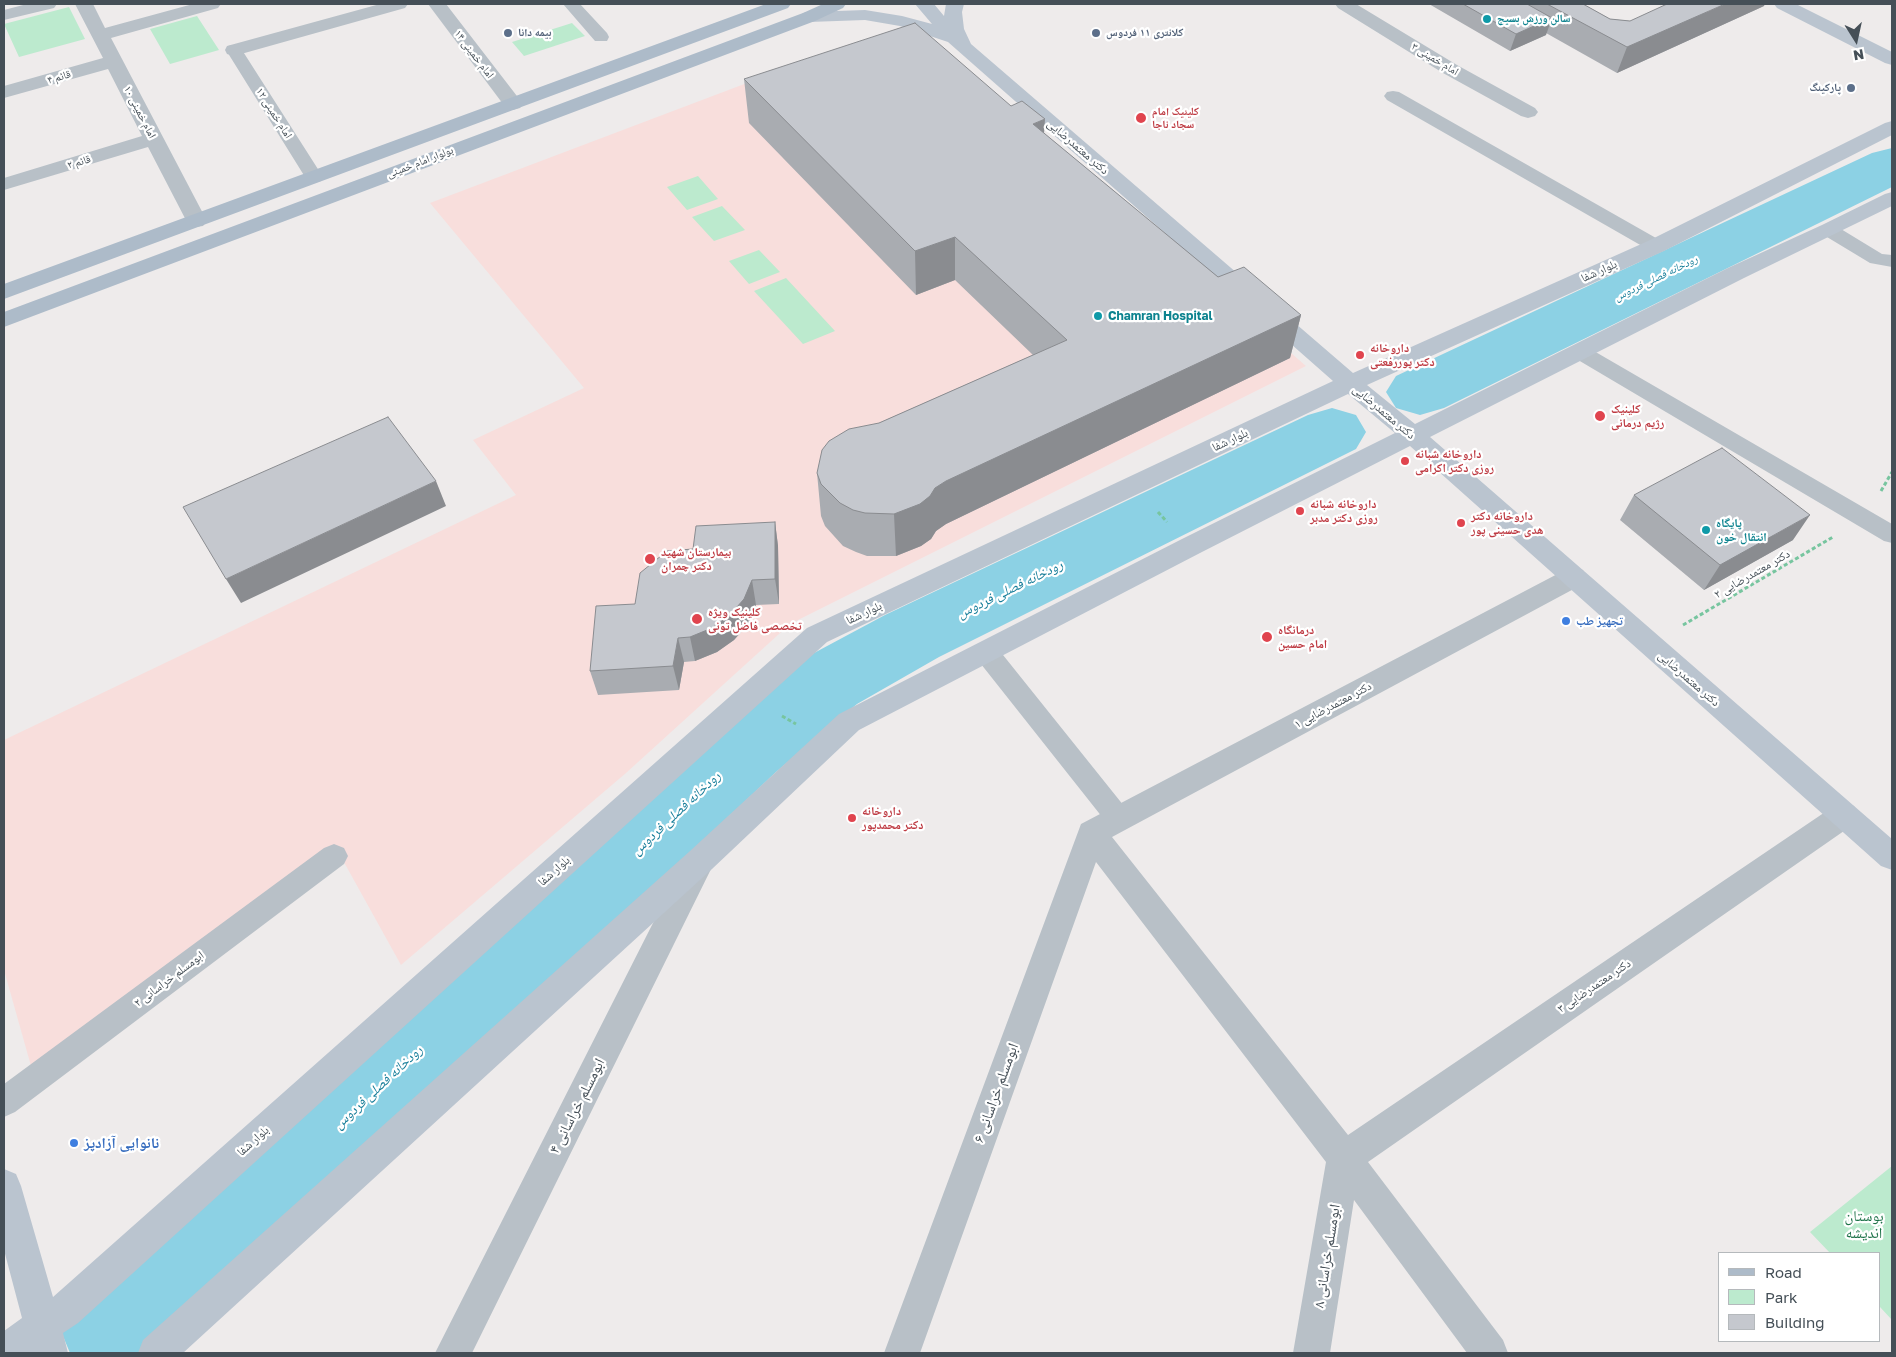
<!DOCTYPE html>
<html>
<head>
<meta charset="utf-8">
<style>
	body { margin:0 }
	#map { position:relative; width:1896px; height:1357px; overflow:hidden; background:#eeebeb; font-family:"Golos Text",sans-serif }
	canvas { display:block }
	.frame { position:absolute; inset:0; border:5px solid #454f57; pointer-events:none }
	.legend { position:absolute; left:1718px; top:1252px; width:162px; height:90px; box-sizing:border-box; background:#fff; border:1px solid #b5b9bc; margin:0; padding:6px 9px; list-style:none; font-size:15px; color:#454f57 }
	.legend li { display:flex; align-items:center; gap:10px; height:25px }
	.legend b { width:25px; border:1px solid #b5b9bc }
	.north { position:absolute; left:1831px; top:15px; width:50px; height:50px; -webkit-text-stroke:4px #fff; paint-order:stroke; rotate:170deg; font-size:14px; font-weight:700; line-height:20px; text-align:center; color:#454f57 }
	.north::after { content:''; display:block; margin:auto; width:18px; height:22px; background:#454f57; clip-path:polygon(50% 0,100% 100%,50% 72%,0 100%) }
</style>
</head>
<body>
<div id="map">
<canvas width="1896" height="1357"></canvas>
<div class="frame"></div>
<ul class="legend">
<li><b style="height:6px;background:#adbbc9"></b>Road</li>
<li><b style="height:14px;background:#bceace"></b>Park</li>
<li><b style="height:14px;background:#c5c8ce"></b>Building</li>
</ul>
<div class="north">N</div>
</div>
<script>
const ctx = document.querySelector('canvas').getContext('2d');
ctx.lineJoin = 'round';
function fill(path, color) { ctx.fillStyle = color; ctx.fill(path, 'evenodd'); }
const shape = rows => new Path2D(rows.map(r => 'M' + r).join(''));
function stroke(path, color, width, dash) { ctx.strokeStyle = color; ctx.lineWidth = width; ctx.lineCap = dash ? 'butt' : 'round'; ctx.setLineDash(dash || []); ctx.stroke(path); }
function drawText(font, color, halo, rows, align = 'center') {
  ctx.font = font + ' "Golos Text","Noto Naskh Arabic",sans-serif'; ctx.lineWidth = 4.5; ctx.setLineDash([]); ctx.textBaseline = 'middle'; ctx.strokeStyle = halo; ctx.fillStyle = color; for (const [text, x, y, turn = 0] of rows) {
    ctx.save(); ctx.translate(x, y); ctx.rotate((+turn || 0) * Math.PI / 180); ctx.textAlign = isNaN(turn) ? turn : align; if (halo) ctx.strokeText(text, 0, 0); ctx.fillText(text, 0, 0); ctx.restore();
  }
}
const medical = shape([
	[850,44,946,54,1306,366,790,624,626,773,401,965,335,846,31,1066,4,970,4,740,516,495,473,440,584,388,430,203]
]);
const green = shape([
	[69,7,85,39,19,57,4,24],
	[197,16,219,50,170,64,150,29],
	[572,23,585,36,524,56,512,42],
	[698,176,718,199,687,210,667,187],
	[722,206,745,230,714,241,692,217],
	[759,250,780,272,749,284,729,261],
	[786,278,835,331,803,344,754,291],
	[1892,1166,1892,1320,1880,1307,1880,1253,1830,1253,1810,1232]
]);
const river = shape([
	[1892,148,1892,187,1444,408,1420,415,1396,408,1386,392,1396,376,1872,153,1892,148],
	[1332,408,1356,415,1366,432,1356,449,939,657,857,704,776,772,164,1353,70,1353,60,1329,76,1292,718,724,801,660,885,615,1308,415,1332,408]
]);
const path = shape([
	[1881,491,1892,472],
	[1158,512,1167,522],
	[1683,625,1833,537],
	[782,716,796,724]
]);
const lane = shape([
	[563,4,580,4,607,33,609,37,607,41,595,41,563,4],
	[234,45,240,46,242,50,323,177,321,181,314,183,307,181,305,177,226,50,228,46,234,45],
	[1393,91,1399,92,1663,242,1666,246,1663,250,1656,252,1649,250,1387,100,1384,96,1387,92,1393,91],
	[1829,224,1836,226,1882,254,1892,255,1892,267,1870,263,1822,234,1819,230,1822,226,1829,224],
	[1580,345,1587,347,1892,524,1892,543,1884,541,1573,357,1570,352,1573,347,1580,345],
	[986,642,995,645,1128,811,1132,819,1128,827,1119,830,1110,827,977,659,974,652,977,645,986,642],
	[334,844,344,848,348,856,344,864,15,1112,4,1117,4,1084,324,848,334,844]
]);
const street = shape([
	[27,4,57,4,54,8,4,20,4,10,27,4],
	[75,4,93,4,105,28,193,4,221,4,218,8,111,38,207,221,203,226,196,227,189,226,148,147,4,190,4,178,142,136,108,69,4,98,4,86,103,58,75,4],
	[380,4,408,4,405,8,241,54,234,56,227,54,225,50,227,46,380,4],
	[428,4,446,4,520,100,523,104,520,108,513,110,506,108,428,4],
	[1335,4,1356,4,1457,65,1535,108,1538,112,1535,116,1528,118,1521,116,1443,73,1338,8,1335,4],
	[1574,567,1583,570,1587,577,1583,584,1112,837,1348,1135,1834,806,1844,802,1854,806,1859,815,1854,824,1368,1162,1503,1340,1508,1353,1467,1353,1354,1200,1330,1353,1293,1353,1326,1162,1096,862,920,1353,884,1353,1081,824,1565,570,1574,567],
	[699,850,710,854,714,863,472,1353,435,1353,688,854,699,850]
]);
const secondary = shape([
	[915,4,934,4,944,16,946,4,964,4,962,12,964,29,971,44,1353,373,1648,241,1885,123,1892,121,1892,135,1664,251,1367,385,1415,424,1728,268,1822,225,1885,194,1892,192,1892,206,1744,278,1430,437,1892,839,1892,870,1881,866,1410,446,1200,553,859,730,712,869,183,1353,138,1353,143,1340,690,851,839,714,1182,539,1395,433,1348,394,827,642,78,1323,63,1333,68,1353,4,1353,4,1331,22,1318,4,1250,4,1169,16,1174,21,1186,53,1297,807,628,1333,381,948,42,900,26,865,20,809,22,803,21,800,17,803,13,809,12,865,10,902,16,932,24,915,4],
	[1774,4,1796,4,1892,52,1892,65,1885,63,1777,8,1774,4]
]);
const primary = shape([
	[766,4,791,4,788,8,4,299,4,284,766,4],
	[823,4,846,4,843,8,815,21,4,327,4,312,803,13,823,4]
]);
const wall = shape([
	[1429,4,1583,4,1610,19,1630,21,1764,6,1617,73,1546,33,1546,35,1510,51],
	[744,79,1011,106,1218,277,1301,315,1290,358,946,524,936,531,931,539,921,546,896,556,867,556,856,552,843,546,825,526,821,516,817,473,879,423,1033,355,955,280,916,295,749,123],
	[1634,495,1793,540,1704,590,1620,520],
	[775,522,778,546,779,604,756,605,749,623,734,640,717,652,695,661,684,662,679,690,598,695,590,671,635,604]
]);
const shadedWall = shape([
	[1725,4,1765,4,1764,6,1617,73,1627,47],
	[1552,18,1546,35,1510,51,1516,34],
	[1045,119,1042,163,1033,124],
	[955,237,955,280,916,295,915,251],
	[1301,315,1290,358,946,524,936,531,931,539,921,546,896,556,894,514,946,481],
	[436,481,446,506,241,603,226,579],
	[1810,515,1793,540,1704,590,1720,565],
	[775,522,778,546,779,604,775,579],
	[752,580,756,605,749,623,734,640,717,652,695,661,690,637],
	[678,638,684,662,679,690,673,666]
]);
const building = shape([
	[1463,4,1527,4,1552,18,1516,34,1463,4],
	[1547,4,1583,4,1610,19,1630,21,1667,4,1725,4,1627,47,1547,4],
	[915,23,1011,106,1022,101,1045,119,1033,124,1218,277,1244,267,1301,315,946,481,935,488,930,496,920,504,894,514,865,513,853,510,840,503,821,484,817,473,822,450,829,441,849,429,879,423,1067,340,955,237,915,251,744,79,915,23],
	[388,417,436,481,226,579,183,507,388,417],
	[1722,448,1810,515,1720,565,1634,495,1722,448],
	[775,522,775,579,752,580,744,599,729,616,712,628,690,637,678,638,673,666,590,671,596,606,635,604,640,573,667,551,693,549,696,526,775,522]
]);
const markers = [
	[1487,19,5,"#0f9aa8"],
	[508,33,5,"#5c6f8a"],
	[1096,33,5,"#5c6f8a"],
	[1851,88,5,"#5c6f8a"],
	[1141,118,6,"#e0444e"],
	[1098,316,5,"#0f9aa8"],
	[1360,355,5,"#e0444e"],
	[1600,416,6,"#e0444e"],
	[1405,461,5,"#e0444e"],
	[1300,511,5,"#e0444e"],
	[1461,523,5,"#e0444e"],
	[1706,530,5,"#0f9aa8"],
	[650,559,6,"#e0444e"],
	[697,619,6,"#e0444e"],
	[1566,621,5,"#3f7fe0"],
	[1267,637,6,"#e0444e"],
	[852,818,5,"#e0444e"],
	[74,1143,5,"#3f7fe0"]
];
const farCulturenames = [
	["سالن ورزش بسیج",1497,19]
];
const farServicenames = [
	["بیمه دانا",518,33],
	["کلانتری ۱۱ فردوس",1106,33],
	["پارکینگ",1841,88,"right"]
];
const farStreetnames = [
	["امام خمینی ۱۴",474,54,53],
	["امام خمینی ۳",1435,59,31],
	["قائم ۴",59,77,-16],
	["امام خمینی ۱۰",140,112,63],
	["امام خمینی ۱۲",274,113,58],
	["قائم ۲",79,162,-17],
	["بولوار امام خمینی",420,162,-21]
];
const farHealthnames = [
	["کلینیک امام",1152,112],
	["سجاد ناجا",1152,125]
];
const farWaternames = [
	["رودخانه فصلی فردوس",1656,278,-26]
];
const streetNames = [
	["دکتر معتمد‌رضایی",1078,147,41],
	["بلوار شفا",1599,271,-24],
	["دکتر معتمد‌رضایی",1384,412,40],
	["بلوار شفا",1230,440,-25],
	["دکتر معتمدرضایی ۲",1752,574,-30],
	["بلوار شفا",864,613,-25],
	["دکتر معتمد‌رضایی",1689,679,41],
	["دکتر معتمدرضایی ۱",1333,705,-28],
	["بلوار شفا",554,871,-42],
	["ابومسلم خراسانی ۲",169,979,-37],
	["دکتر معتمدرضایی ۳",1594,986,-34],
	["بلوار شفا",253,1141,-42]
];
const cultureNames = [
	["Chamran Hospital",1108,316],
	["پایگاه",1716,523],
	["انتقال خون",1716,537]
];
const healthNames = [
	["داروخانه",1370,348],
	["دکتر پوررفعتی",1370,362],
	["کلینیک",1611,409],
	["رژیم درمانی",1611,423],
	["داروخانه شبانه",1415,454],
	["روزی دکتر اکرامی",1415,468],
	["داروخانه شبانه",1310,504],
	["روزی دکتر مدبر",1310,518],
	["داروخانه دکتر",1471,516],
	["هدی حسینی پور",1471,530],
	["بیمارستان شهید",661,552],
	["دکتر چمران",661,566],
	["کلینیک ویژه",708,612],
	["تخصصی فاضل تونی",708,626],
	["درمانگاه",1278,630],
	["امام حسین",1278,644],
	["داروخانه",862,811],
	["دکتر محمدپور",862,825]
];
const shopNames = [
	["تجهیز طب",1576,621]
];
const waterNames = [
	["رودخانه فصلی فردوس",1010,589,-26],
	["رودخانه فصلی فردوس",676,813,-43],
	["رودخانه فصلی فردوس",378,1087,-43]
];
const nearStreetnames = [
	["ابومسلم خراسانی ۶",996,1093,-70],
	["ابومسلم خراسانی ۴",577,1106,-63],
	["ابومسلم خراسانی ۸",1327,1256,-81]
];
const nearShopnames = [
	["نانوایی آزادپز",84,1143]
];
const nearParknames = [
	["بوستان",1864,1216],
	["اندیشه",1864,1233]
];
fill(medical, '#f8dedc');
fill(green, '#bceace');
fill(river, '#8cd1e4');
stroke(path, '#77c59f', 3, [4, 2.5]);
fill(lane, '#b8c0c7');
fill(street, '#b8c0c7');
fill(secondary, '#bac4cf');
fill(primary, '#adbbc9');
fill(wall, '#a9acb1');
fill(shadedWall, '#8a8c90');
fill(building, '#c5c8ce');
stroke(building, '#8a8c90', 1);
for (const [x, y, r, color] of markers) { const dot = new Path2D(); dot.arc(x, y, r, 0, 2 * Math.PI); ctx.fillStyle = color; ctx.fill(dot); stroke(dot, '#fff', 2); }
drawText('bold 11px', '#0d838f', '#fff', farCulturenames, 'left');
drawText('bold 11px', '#4e5e75', '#fff', farServicenames, 'left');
drawText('11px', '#454f57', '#fff', farStreetnames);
drawText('bold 11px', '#be3a42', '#fff', farHealthnames, 'left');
drawText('italic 11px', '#167d99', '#fff', farWaternames);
drawText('12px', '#454f57', '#fff', streetNames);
drawText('bold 12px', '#0d838f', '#fff', cultureNames, 'left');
drawText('bold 12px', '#be3a42', '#fff', healthNames, 'left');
drawText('bold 12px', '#366cbe', '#fff', shopNames, 'left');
drawText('italic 14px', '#167d99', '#fff', waterNames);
drawText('15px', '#454f57', '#fff', nearStreetnames);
drawText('bold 15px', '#366cbe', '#fff', nearShopnames, 'left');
drawText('15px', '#1d7248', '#fff', nearParknames);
</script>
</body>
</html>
